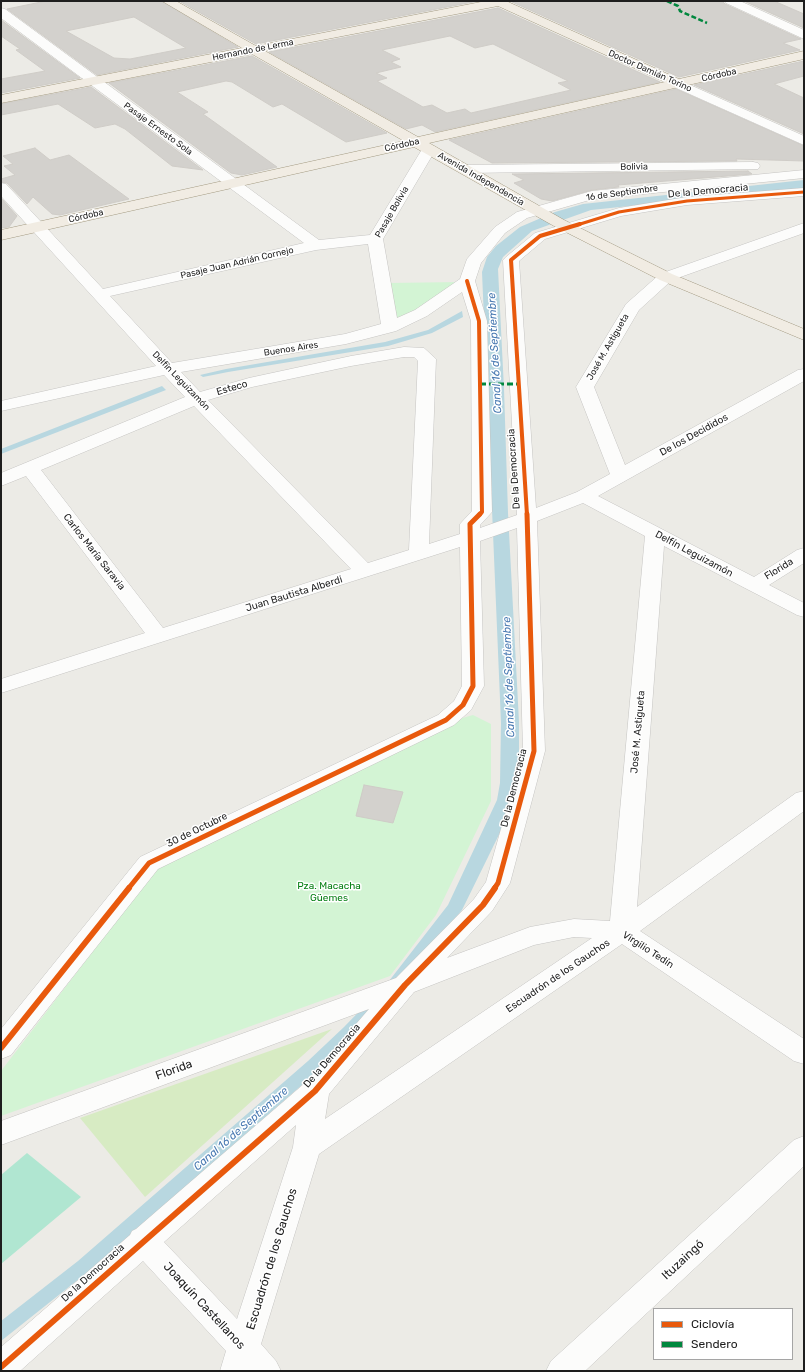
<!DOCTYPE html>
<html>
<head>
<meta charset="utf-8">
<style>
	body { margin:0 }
	#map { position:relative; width:805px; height:1372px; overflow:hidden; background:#ecebe6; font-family:Rubik,sans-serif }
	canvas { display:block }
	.frame { position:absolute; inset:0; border:2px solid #1e1e1e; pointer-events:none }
	.legend { position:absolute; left:653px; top:1308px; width:140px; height:52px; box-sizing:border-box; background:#fff; border:1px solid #a5a5a5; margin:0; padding:5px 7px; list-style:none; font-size:12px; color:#1e1e1e }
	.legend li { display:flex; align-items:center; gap:8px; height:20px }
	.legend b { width:20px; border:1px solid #a5a5a5 }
</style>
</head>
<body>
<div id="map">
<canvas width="805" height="1372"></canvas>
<div class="frame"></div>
<ul class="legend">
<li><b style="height:5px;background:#e8590c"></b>Ciclovía</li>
<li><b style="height:5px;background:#00873e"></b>Sendero</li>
</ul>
</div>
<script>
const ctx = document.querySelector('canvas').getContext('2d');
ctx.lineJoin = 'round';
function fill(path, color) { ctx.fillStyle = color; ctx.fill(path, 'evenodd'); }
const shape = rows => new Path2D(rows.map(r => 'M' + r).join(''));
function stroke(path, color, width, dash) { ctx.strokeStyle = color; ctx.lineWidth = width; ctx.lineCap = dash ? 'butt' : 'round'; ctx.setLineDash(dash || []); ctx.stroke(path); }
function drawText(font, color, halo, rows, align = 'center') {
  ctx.font = font + ' Rubik,sans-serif'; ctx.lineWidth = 3; ctx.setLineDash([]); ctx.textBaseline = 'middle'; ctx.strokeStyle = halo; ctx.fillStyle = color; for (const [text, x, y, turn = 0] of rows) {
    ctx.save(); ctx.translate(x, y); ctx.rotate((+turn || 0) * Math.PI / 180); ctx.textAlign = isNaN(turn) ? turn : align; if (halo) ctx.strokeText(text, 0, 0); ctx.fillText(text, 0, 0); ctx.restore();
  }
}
const grass = shape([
	[332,1029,145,1197,80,1118]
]);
const park = shape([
	[462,282,392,324,386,283],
	[473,715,491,724,491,801,436,915,390,976,1,1116,1,1071,143,886,152,869,452,721]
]);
const pitch = shape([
	[27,1153,81,1197,1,1264,1,1175]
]);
const water = shape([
	[804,180,804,188,591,210,532,231,503,257,498,269,504,389,508,513,519,722,519,785,517,798,462,910,404,981,326,1064,89,1271,1,1341,1,1321,78,1261,308,1061,344,1027,389,981,448,905,497,800,500,783,501,723,482,272,487,257,496,246,520,227,555,212,583,204],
	[462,311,463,317,432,333,388,346,228,372,203,377,200,375,226,369,385,342,428,330],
	[162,386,166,390,1,454,1,449]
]);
const building = shape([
	[46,1,161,1,238,47,97,75,7,9,46,1],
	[134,17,186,48,130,59,114,58,66,31,134,17],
	[179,1,478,1,256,44,179,1],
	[510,1,722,1,725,4,801,39,783,43,800,50,679,77,510,1],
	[744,1,774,1,804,14,804,28,744,1],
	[498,8,660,82,435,132,422,125,406,129,269,52,498,8],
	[450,36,475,48,493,44,568,81,558,83,571,90,471,113,465,109,447,113,432,105,423,107,377,81,387,78,376,73,401,67,391,62,400,59,382,50,450,36],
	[1,20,80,78,1,93,1,79,45,71,16,50,20,49,1,36,1,20],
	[252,56,387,133,346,142,282,104,273,107,232,82,226,81,177,92,208,112,203,114,277,167,242,175,231,173,109,83,252,56],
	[804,61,804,76,774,84,804,98,804,134,694,85,804,61],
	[91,87,203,170,172,166,125,129,115,124,95,128,58,104,1,115,1,104,91,87],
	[676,89,804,146,804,161,736,159,737,161,492,163,449,140,676,89],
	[35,148,50,160,69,155,129,199,60,215,52,214,33,197,27,204,7,183,1,182,1,179,15,175,4,166,13,164,3,156,35,148],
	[748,171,752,174,618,185,619,187,592,190,552,201,541,199,514,183,524,180,512,174,748,171],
	[1,198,17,216,9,227,1,228,1,198],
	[364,785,403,792,393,823,356,816,364,785]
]);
const minor = shape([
	[724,1,740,1,804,30,804,39,726,3,724,1],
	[1,8,5,9,319,240,370,235,424,146,434,146,436,149,383,239,397,318,415,310,460,279,467,259,495,227,517,212,592,191,804,170,804,178,593,199,527,218,505,233,481,263,475,281,487,321,492,512,480,525,480,528,517,515,503,260,506,257,535,233,619,208,687,197,804,188,804,196,687,205,621,216,545,239,519,261,536,508,577,492,610,474,576,387,626,304,660,274,804,223,804,233,672,280,639,310,594,387,625,465,798,370,804,369,804,381,598,496,754,577,797,550,804,548,804,563,769,585,804,603,804,617,797,615,664,546,637,907,796,793,804,791,804,811,640,931,804,1039,804,1064,794,1061,622,944,319,1154,261,1344,276,1361,281,1371,220,1371,226,1351,143,1261,20,1371,1,1371,1,1347,130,1235,132,1231,136,1229,305,1083,369,1009,1,1145,1,1121,396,978,474,899,486,882,523,751,517,528,480,541,484,686,471,710,454,725,158,869,11,1055,1,1059,1,1029,140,857,438,715,454,701,462,686,460,547,1,693,1,679,145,633,26,476,1,486,1,473,185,397,164,375,1,411,1,401,156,366,1,196,1,183,6,184,103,289,304,243,1,18,1,8],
	[368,244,381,324,345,334,172,363,110,296,316,250,368,244],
	[462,292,471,321,472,511,460,524,460,534,429,544,436,359,424,348,404,347,351,356,249,378,200,392,181,372,346,344,396,331,427,316,462,292],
	[404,357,414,357,418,361,409,550,368,563,208,400,252,387,351,366,404,357],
	[194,406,351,569,163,628,41,470,194,406],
	[583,503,645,536,610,921,574,919,530,927,447,958,492,911,510,883,545,751,537,521,583,503],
	[574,937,592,938,325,1119,329,1094,414,992,534,945,574,937],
	[296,1125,293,1147,237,1319,164,1242,296,1125],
	[679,80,804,136,804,145,674,87,673,84,674,81,679,80],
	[753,162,758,163,760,166,758,169,464,173,459,172,457,169,459,166,464,165,753,162],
	[804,1136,804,1166,585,1371,546,1371,551,1361,794,1140,804,1136]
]);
const major = shape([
	[162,1,176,1,256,46,486,1,506,1,679,79,804,51,804,59,429,143,564,220,672,274,804,329,804,340,660,280,554,226,414,147,1,240,1,230,404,141,252,54,1,103,1,95,242,48,162,1],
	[498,6,665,82,418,137,265,51,498,6]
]);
const quietFar1 = shape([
	[667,1,678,6,680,11,707,23]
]);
const quiet = shape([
	[480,384,518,384]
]);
const cyclewayFar3 = shape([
	[577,225,619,212,687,201,804,192]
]);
const cyclewayFar2 = shape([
	[467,281,479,321,482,512,479,515],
	[527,515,511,260,540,236,580,224]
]);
const cyclewayFar1 = shape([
	[128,889,149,863,446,720,463,705,473,686,470,524,480,514],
	[494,889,498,883,534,751,527,514]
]);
const cycleway = shape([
	[1,1048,129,888],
	[1,1367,315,1091,405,985,483,905,495,888]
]);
const farStreetnames = [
	["Hernando de Lerma",253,50,-11],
	["Doctor Damián Torino",650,71,24],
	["Córdoba",719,75,-13],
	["Pasaje Ernesto Sola",158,129,36],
	["Córdoba",402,145,-13],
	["Bolivia",634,167,-1],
	["Avenida Independencia",481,179,30],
	["16 de Septiembre",622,193,-8],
	["Pasaje Bolivia",392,212,-60],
	["Córdoba",86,216,-13],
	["Pasaje Juan Adrián Cornejo",237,263,-13],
	["José M. Astigueta",608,347,-60],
	["Buenos Aires",291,349,-9],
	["Delfín Leguizamón",181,381,46]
];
const streetNames = [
	["De la Democracia",708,191,-5],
	["Esteco",232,388,-16],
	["De los Decididos",694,435,-29],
	["De la Democracia",514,469,-94],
	["Carlos María Saravia",94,552,52],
	["Delfín Leguizamón",694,554,28],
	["Florida",779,569,-32],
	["Juan Bautista Alberdi",294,594,-17],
	["José M. Astigueta",638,732,-85],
	["De la Democracia",514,788,-76],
	["30 de Octubre",197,830,-26],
	["Virgilio Tedín",648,950,33],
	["Escuadrón de los Gauchos",558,976,-34],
	["De la Democracia",332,1056,-49],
	["De la Democracia",93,1273,-42]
];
const parkNames = [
	["Pza. Macacha",329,886],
	["Güemes",329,898]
];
const waterNames = [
	["Canal 16 de Septiembre",495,353,-93],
	["Canal 16 de Septiembre",509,677,-92],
	["Canal 16 de Septiembre",241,1129,-41]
];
const nearStreetnames = [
	["Florida",174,1070,-20],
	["Escuadrón de los Gauchos",272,1259,-73],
	["Ituzaingó",683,1260,-43],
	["Joaquín Castellanos",204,1306,47]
];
fill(grass, '#d7ebc3');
fill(park, '#d3f4d4');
fill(pitch, '#b0e6d1');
fill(water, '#b8d7e0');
fill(building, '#d3d1cd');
stroke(building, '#cfccc7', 1);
stroke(minor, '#c5c4c2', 1);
stroke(major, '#a39a82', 1);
fill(minor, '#fcfcfb');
fill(major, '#f1ece3');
stroke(quietFar1, '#00873e', 2.5, [5, 2.5]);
stroke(quiet, '#00873e', 3, [6, 3]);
stroke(cyclewayFar3, '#e8590c', 3);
stroke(cyclewayFar2, '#e8590c', 4);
stroke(cyclewayFar1, '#e8590c', 5);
stroke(cycleway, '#e8590c', 6);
drawText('9px', '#1e1e1e', '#fff', farStreetnames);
drawText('10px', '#1e1e1e', '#fff', streetNames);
drawText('10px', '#088016', '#fff', parkNames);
drawText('italic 11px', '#4778b1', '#fff', waterNames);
drawText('12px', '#1e1e1e', '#fff', nearStreetnames);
</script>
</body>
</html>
